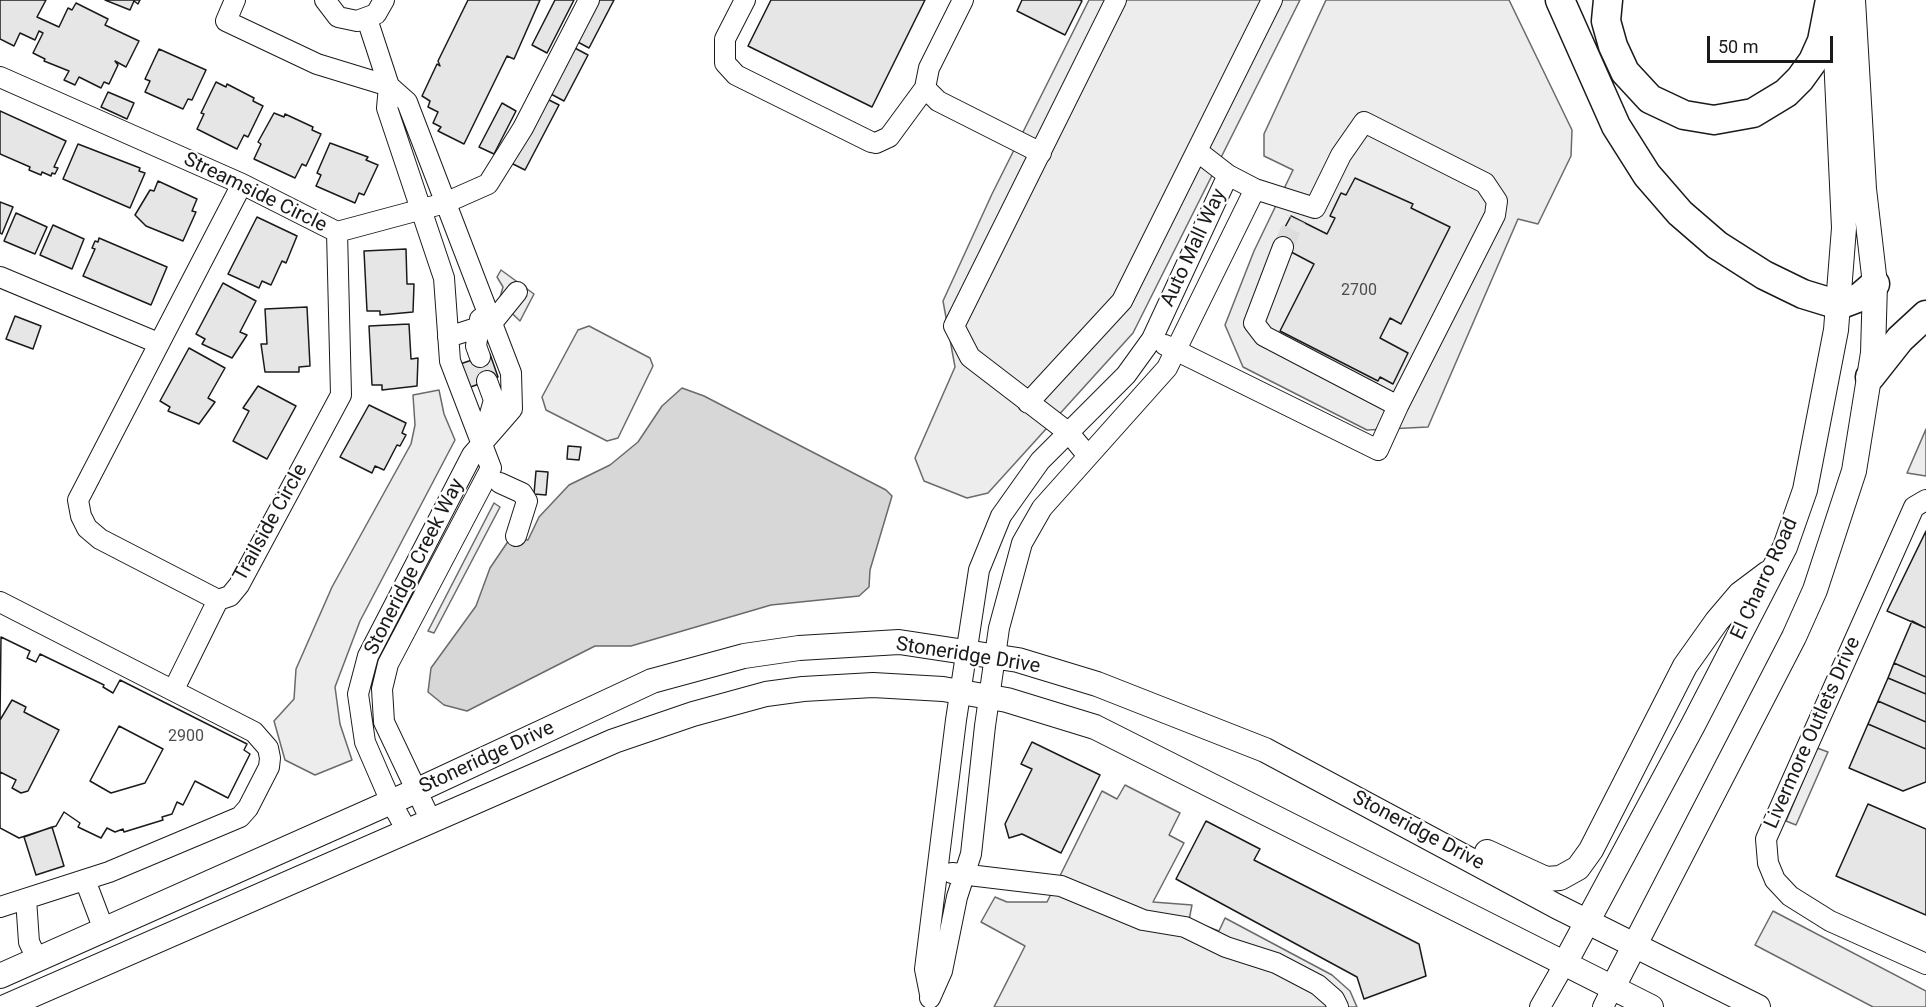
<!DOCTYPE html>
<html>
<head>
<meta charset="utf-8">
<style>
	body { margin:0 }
	#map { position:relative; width:1926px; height:1007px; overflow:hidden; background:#fff; font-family:Roboto,sans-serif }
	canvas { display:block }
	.scale { position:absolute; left:1707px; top:36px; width:126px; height:27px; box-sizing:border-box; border:3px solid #1a1a1a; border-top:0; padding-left:8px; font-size:18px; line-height:21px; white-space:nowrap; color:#1a1a1a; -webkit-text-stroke:4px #fff; paint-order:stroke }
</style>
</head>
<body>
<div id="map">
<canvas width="1926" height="1007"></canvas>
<div class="scale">50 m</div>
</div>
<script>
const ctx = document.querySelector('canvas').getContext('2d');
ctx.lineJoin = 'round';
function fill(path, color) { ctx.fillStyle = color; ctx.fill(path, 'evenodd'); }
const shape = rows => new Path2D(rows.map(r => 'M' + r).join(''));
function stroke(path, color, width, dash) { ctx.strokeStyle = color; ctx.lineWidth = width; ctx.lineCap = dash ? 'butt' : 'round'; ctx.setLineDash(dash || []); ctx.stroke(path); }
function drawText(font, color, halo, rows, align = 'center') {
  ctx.font = font + ' Roboto,sans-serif'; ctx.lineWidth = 4.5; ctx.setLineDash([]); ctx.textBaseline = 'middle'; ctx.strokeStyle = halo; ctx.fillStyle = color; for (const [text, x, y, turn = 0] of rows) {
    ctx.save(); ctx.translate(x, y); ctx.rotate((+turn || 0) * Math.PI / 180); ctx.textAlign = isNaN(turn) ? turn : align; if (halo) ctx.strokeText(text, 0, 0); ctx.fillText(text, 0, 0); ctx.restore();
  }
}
const built = shape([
	[1089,0,1300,0,1133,333,988,493,967,498,924,481,915,458,955,367,943,301,992,194,1089,0],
	[1326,0,1509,0,1572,130,1571,156,1538,224,1518,219,1428,427,1367,430,1243,367,1225,325,1254,251,1293,170,1264,156,1264,134,1326,0],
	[501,270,534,294,520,321,499,301,503,287,497,277,501,270],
	[589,326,650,358,653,366,618,438,607,441,546,410,542,397,578,330,589,326],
	[439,390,444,414,455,440,360,621,335,687,340,724,352,760,315,775,285,760,274,721,294,699,296,669,332,587,411,444,415,425,413,395,439,390],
	[1926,429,1926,476,1907,473,1926,429],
	[494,503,500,507,434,633,428,631,494,503],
	[1817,748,1828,752,1796,825,1786,821,1817,748],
	[1125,785,1180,813,1169,835,1184,843,1153,902,1192,905,1189,920,1219,931,1225,918,1332,975,1350,991,1357,1007,994,1007,1025,946,981,922,995,897,1007,902,1047,902,1102,791,1117,799,1125,785],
	[1773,911,1926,991,1926,1007,1873,1007,1755,945,1773,911]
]);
const water = shape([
	[682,388,704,396,886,490,892,496,870,570,869,587,859,596,771,605,631,646,595,646,467,711,444,705,428,692,431,668,476,606,490,568,511,537,528,540,539,517,569,485,610,465,638,442,662,406,682,388]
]);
const building = shape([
	[0,0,46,0,37,17,59,27,68,8,72,10,76,3,108,19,105,25,139,41,126,67,115,61,118,65,109,84,104,82,101,88,79,77,75,85,64,80,69,71,44,61,45,59,33,53,43,33,39,31,35,40,20,33,14,46,0,39,0,0],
	[0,0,46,0,37,17,59,27,68,8,72,10,76,3,108,19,105,25,139,41,126,67,115,61,118,65,109,84,104,82,101,88,79,77,75,85,64,80,69,71,44,61,45,59,33,53,43,33,39,31,35,40,20,33,14,46,0,39,0,0],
	[0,0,46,0,37,17,59,27,68,8,72,10,76,3,108,19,105,25,139,41,126,67,115,61,118,65,109,84,104,82,101,88,79,77,75,85,64,80,69,71,44,61,45,59,33,53,43,33,39,31,35,40,20,33,14,46,0,39,0,0],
	[105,0,140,0,138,4,134,1,130,10,105,0],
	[105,0,140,0,138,4,134,1,130,10,105,0],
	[105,0,140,0,138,4,134,1,130,10,105,0],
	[468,0,540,0,514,59,507,56,464,144,438,131,441,127,433,123,438,112,428,107,430,101,422,96,437,64,440,66,438,61,468,0],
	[468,0,540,0,514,59,507,56,464,144,438,131,441,127,433,123,438,112,428,107,430,101,422,96,437,64,440,66,438,61,468,0],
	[468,0,540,0,514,59,507,56,464,144,438,131,441,127,433,123,438,112,428,107,430,101,422,96,437,64,440,66,438,61,468,0],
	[555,0,574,0,547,53,532,45,555,0],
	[595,0,614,0,589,48,574,40,595,0],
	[771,0,925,0,872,107,748,46,771,0],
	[1022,0,1080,0,1082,1,1065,35,1017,11,1022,0],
	[573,47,588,55,564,101,549,93,573,47],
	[159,49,206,70,192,100,188,99,183,109,145,92,150,81,145,79,159,49],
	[216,82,226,87,227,84,254,98,253,101,263,106,248,137,244,135,237,149,197,129,204,114,201,113,216,82],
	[108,92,134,103,127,119,101,107,108,92],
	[545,98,559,105,525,170,511,163,545,98],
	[502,103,516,111,494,154,479,147,502,103],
	[0,111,66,141,54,167,58,168,55,174,52,173,51,176,42,172,41,175,29,170,30,167,0,154,0,111],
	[274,113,284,117,285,114,313,127,312,130,321,134,306,166,302,164,295,178,254,159,261,144,258,142,274,113],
	[330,143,368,157,366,160,378,165,364,195,359,193,355,203,316,186,321,175,317,173,330,143],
	[78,144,140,168,139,171,145,173,130,208,63,179,78,144],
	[1355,178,1413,204,1411,208,1450,227,1401,324,1390,318,1380,338,1408,353,1393,384,1380,377,1378,381,1280,331,1314,264,1276,244,1291,216,1327,234,1335,218,1330,216,1341,193,1346,195,1355,178],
	[158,181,197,199,192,211,196,212,183,241,146,226,135,215,150,190,154,191,158,181],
	[0,202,13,207,2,234,0,233,0,202],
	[16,213,47,227,35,254,4,241,16,213],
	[257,217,297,236,286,263,282,261,271,285,262,281,259,288,228,274,257,217],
	[53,225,84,239,72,269,40,255,53,225],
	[99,238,167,267,151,305,83,276,95,249,92,248,95,241,98,242,99,238],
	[406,249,407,284,414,284,413,312,380,315,380,311,367,311,364,251,406,249],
	[223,283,256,301,240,332,247,335,232,358,202,344,205,339,196,334,223,283],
	[307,307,310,366,299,367,299,372,265,372,261,344,267,344,265,309,307,307],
	[15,316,41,326,33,349,6,339,15,316],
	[409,324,411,359,418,358,417,386,382,390,382,385,372,385,369,326,409,324],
	[189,348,225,368,208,398,215,402,199,424,168,411,170,407,160,401,189,348],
	[490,354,498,377,468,388,460,364,490,354],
	[258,386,296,406,267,459,233,441,249,411,243,408,258,386],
	[369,405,406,423,402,433,406,435,400,446,397,445,384,470,375,466,372,473,340,457,369,405],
	[568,446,581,447,579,460,567,459,568,446],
	[536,471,548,472,546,495,534,494,536,471],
	[1926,531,1926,628,1887,611,1926,531],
	[1912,621,1926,628,1926,677,1894,663,1912,621],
	[1,637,30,651,27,658,36,662,40,654,104,685,103,687,113,693,120,680,247,744,244,750,250,754,228,798,195,781,183,805,177,802,172,814,162,817,163,820,124,832,123,829,115,832,107,828,101,838,78,827,80,823,64,812,56,826,19,838,0,828,0,772,16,780,12,788,21,793,28,791,59,730,24,712,26,707,12,700,0,720,1,637],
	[1,637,30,651,27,658,36,662,40,654,104,685,103,687,113,693,120,680,247,744,244,750,250,754,228,798,195,781,183,805,177,802,172,814,162,817,163,820,124,832,123,829,115,832,107,828,101,838,78,827,80,823,64,812,56,826,19,838,0,828,0,772,16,780,12,788,21,793,28,791,59,730,24,712,26,707,12,700,0,720,1,637],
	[119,726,163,749,145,783,111,793,90,781,119,726],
	[1894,663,1926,677,1926,694,1888,678,1894,663],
	[1888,678,1926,694,1926,722,1878,701,1888,678],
	[12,700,26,707,24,712,59,730,28,791,21,793,12,788,16,780,0,772,0,720,12,700],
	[1878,701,1926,722,1926,749,1868,724,1878,701],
	[1868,724,1926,749,1926,782,1903,791,1849,768,1868,724],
	[119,726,163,749,145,783,111,793,90,781,119,726],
	[1032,742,1100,775,1061,853,1022,834,1009,838,1005,824,1032,769,1021,764,1032,742],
	[1868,804,1926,829,1926,915,1836,876,1868,804],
	[1206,821,1260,849,1254,860,1419,944,1426,976,1364,999,1357,977,1176,879,1206,821],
	[52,827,64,866,36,875,24,837,52,827]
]);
const minorTunnel = shape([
	[1283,247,1296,219]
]);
const minor = shape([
	[235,0,226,21,317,64,389,86,407,102,511,373,512,409,472,455,368,656,358,694,365,742,391,802,407,831],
	[325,0,338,17,357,21,376,14,384,0],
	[745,0,725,39,725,63,736,75,871,142,876,143,889,137,925,88],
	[963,0,929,68,925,88,938,101,1041,153],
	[367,19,389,86,387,108,444,278,450,361,491,468,388,664,382,689,384,722,431,821],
	[0,77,242,184,337,232,445,203,488,184,523,128,589,0],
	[1197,151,1228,175],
	[242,184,78,500,81,516,87,528,100,539,218,600,230,596,239,585,341,395,337,232],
	[0,277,158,343],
	[480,319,476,346,480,357],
	[448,337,492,323,517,292],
	[1165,345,1378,450,1398,406],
	[1028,403,1122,301,1272,0],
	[484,436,494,400,487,381],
	[1088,456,1069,433,970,357,954,326,1116,0],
	[500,483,522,493,527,501,516,536],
	[1926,500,1914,507,1766,839,1768,863,1775,880,1790,896,1830,921,1926,964],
	[0,602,254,732,268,748,270,758,269,767,248,808,240,817,109,872,0,907],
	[174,689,218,600],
	[952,873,1061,886,1143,920,1185,927,1226,947,1276,963,1318,985,1334,999,1338,1007],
	[85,880,104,930],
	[26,899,29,942,37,959],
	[930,994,925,969,956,720,979,570,1001,516,1040,461,1126,375,1152,339,1228,175,1255,189,1315,208,1341,155,1364,122,1485,183,1497,201,1495,215,1398,406,1264,336,1254,323,1283,247],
	[930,998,942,971,957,897,971,854,985,726,999,628,1022,543,1042,508,1167,368,1255,189],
	[1540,1007,1565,963],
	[1603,1007,1613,987]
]);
const major = shape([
	[1487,852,1546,879,1560,878,1578,868,1591,850,1685,666,1717,621,1740,594,1768,573],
	[1565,963,1693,725,1785,547,1805,490,1836,330,1844,228,1834,13],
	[0,976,418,790,652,681,744,656,799,648,899,642,1018,660,1097,684,1265,750,1556,906,1758,1007],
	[1613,987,1794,637,1815,590,1854,471,1873,353,1875,284,1864,189,1853,0],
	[5,1007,614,741,693,714,766,694,803,689,873,685,943,689,1007,700,1095,727,1651,1007]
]);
const highway = shape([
	[1560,0,1616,126,1647,175,1680,213,1717,245,1764,275,1803,294,1839,305,1860,297,1875,284],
	[1608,0,1606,21,1613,46,1625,72,1650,99,1684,115,1714,120,1753,113,1786,93,1800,79,1813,61,1822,41,1830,0],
	[1870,377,1900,339,1926,315]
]);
const numberNames = [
	["2700",1359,291],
	["2900",186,737]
];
const streetNames = [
	["Streamside Circle",255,193,26],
	["Auto Mall Way",1194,248,-65],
	["Trailside Circle",271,523,-61],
	["Stoneridge Creek Way",415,567,-63],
	["El Charro Road",1765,579,-65],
	["Stoneridge Drive",968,656,9],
	["Livermore Outlets Drive",1813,733,-66],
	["Stoneridge Drive",487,758,-25],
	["Stoneridge Drive",1418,831,28]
];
fill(built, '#ededed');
stroke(built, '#6a6a6a', 1.5);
fill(water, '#d7d7d7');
stroke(water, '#6a6a6a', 1.5);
fill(building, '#e6e6e6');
stroke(building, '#1a1a1a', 1.5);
stroke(minorTunnel, '#ddd', 20, [20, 10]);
stroke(minor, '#1a1a1a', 22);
stroke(major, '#1a1a1a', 26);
stroke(highway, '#1a1a1a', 31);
stroke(minor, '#fff', 20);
stroke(major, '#fff', 24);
stroke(highway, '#fff', 28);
drawText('16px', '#4d4d4d', null, numberNames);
drawText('20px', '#1a1a1a', '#fff', streetNames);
</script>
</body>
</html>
